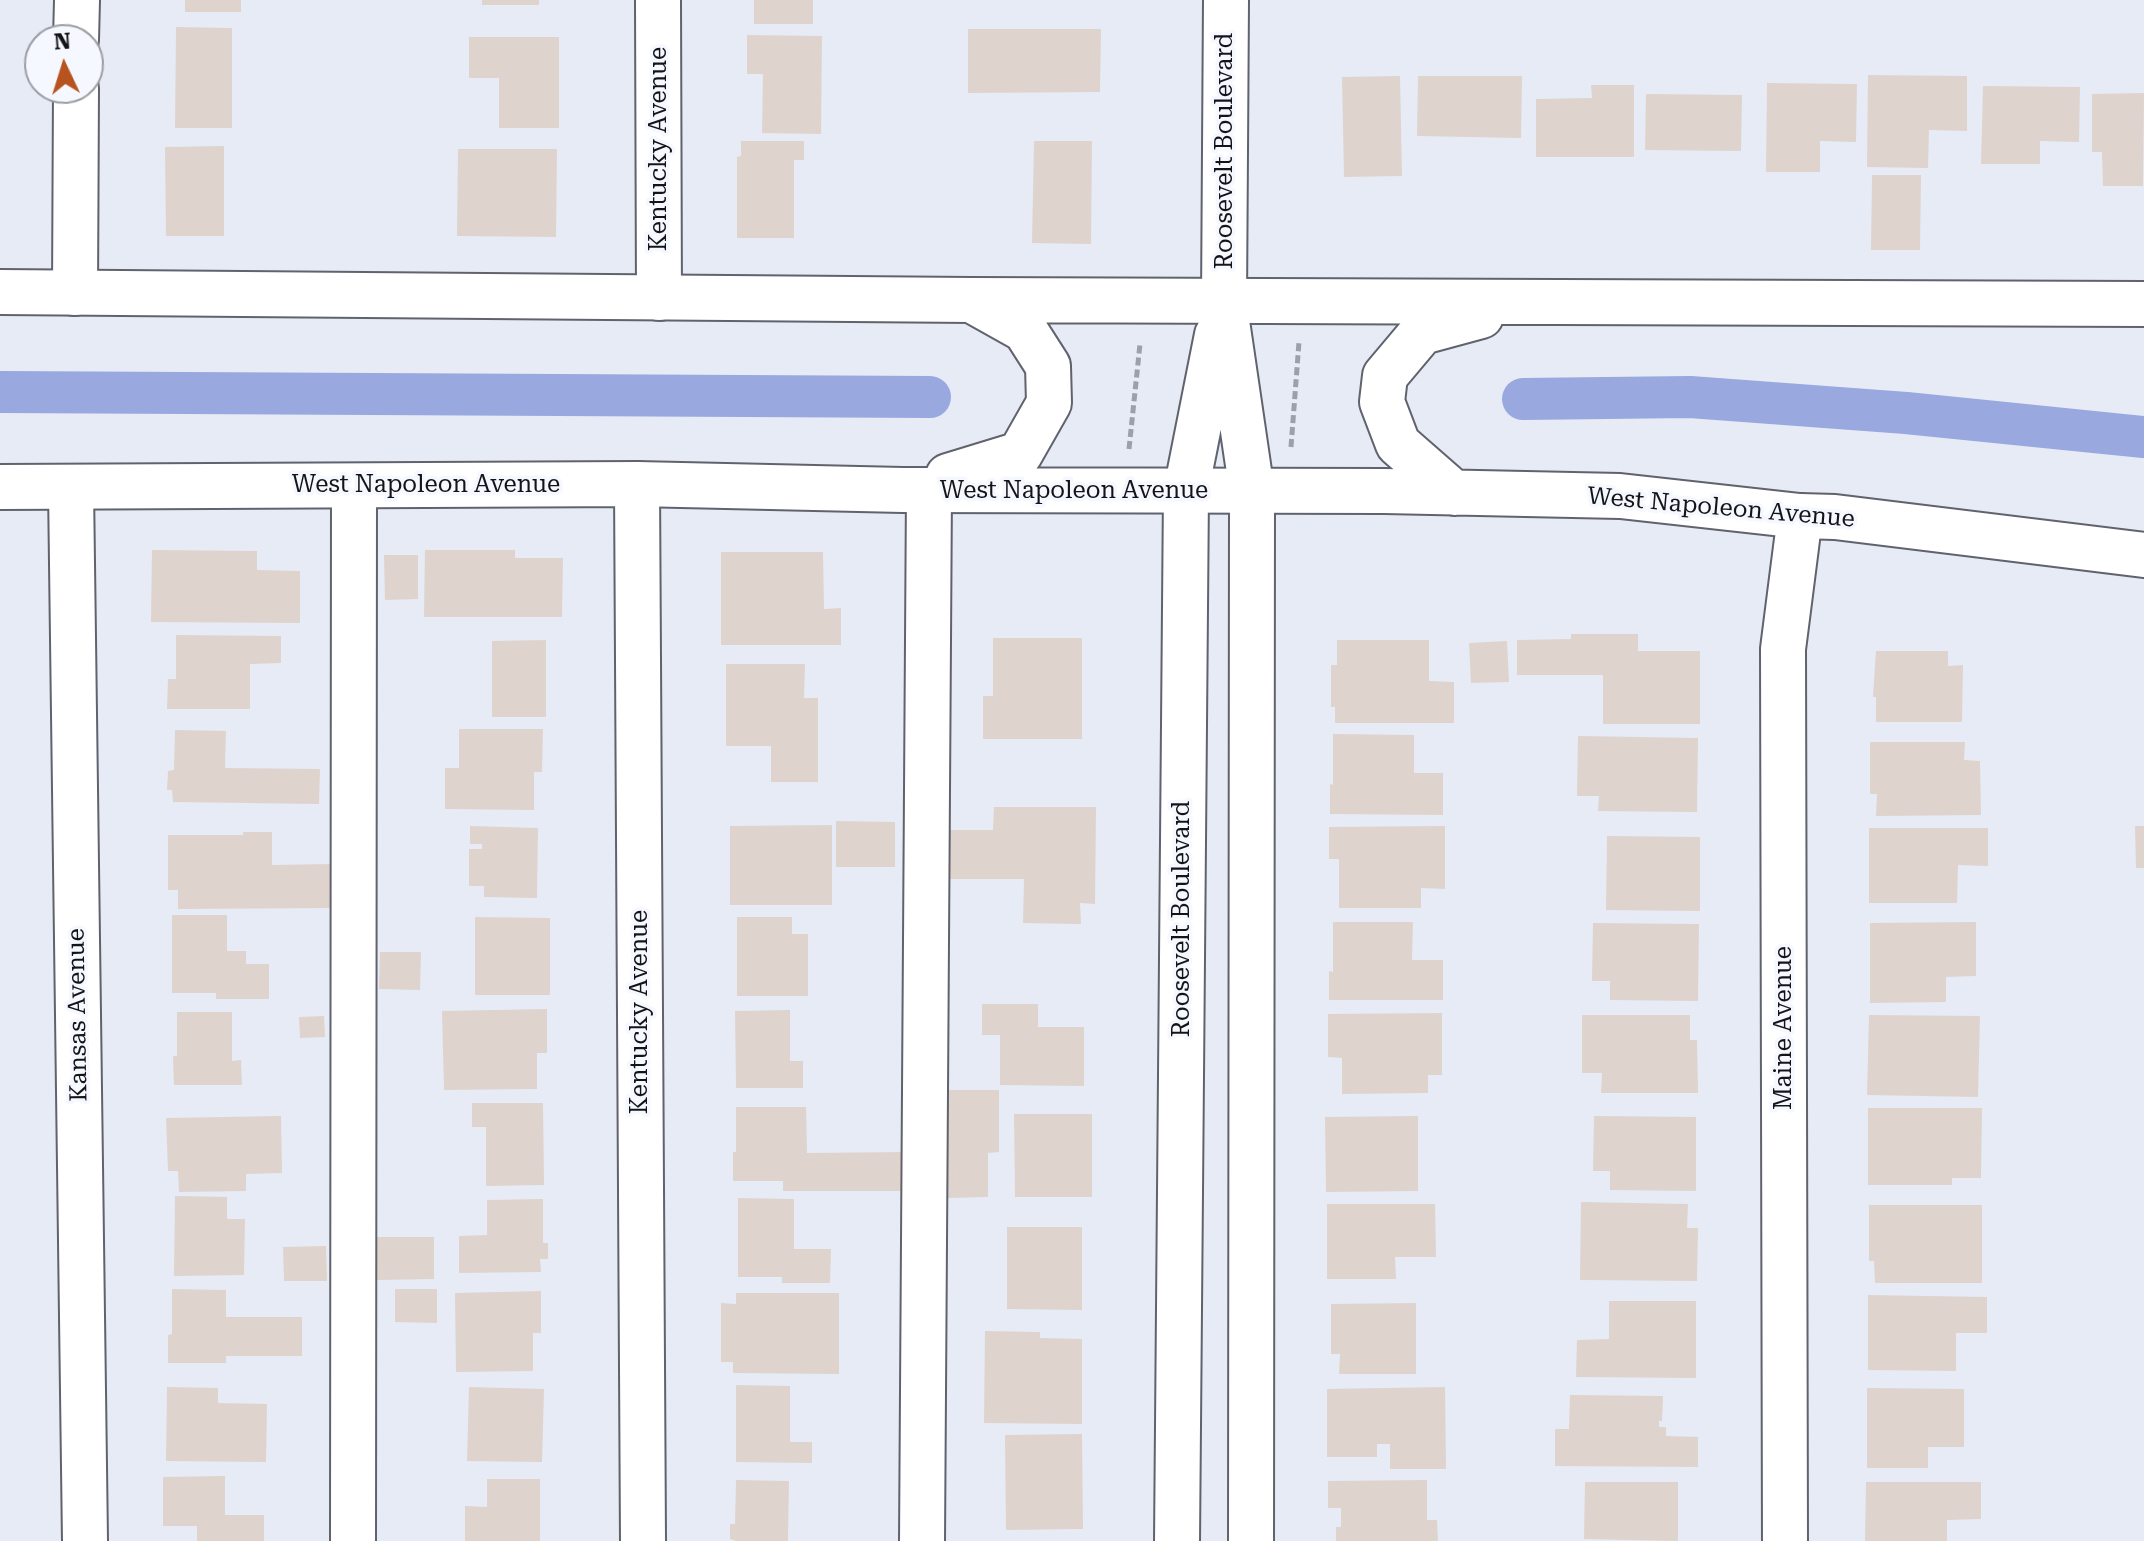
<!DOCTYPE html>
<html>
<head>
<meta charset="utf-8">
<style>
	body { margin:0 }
	#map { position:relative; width:2144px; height:1541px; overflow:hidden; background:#e7ebf6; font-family:"Roboto Serif",serif }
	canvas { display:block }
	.north { position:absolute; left:24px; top:24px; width:80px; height:80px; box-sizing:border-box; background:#f6f8ff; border:2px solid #9b9da3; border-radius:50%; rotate:356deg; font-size:22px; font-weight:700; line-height:32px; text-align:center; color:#131418 }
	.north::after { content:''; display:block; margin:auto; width:28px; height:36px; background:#b7531e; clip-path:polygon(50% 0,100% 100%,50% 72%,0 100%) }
</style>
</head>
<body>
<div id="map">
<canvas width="2144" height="1541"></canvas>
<div class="north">N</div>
</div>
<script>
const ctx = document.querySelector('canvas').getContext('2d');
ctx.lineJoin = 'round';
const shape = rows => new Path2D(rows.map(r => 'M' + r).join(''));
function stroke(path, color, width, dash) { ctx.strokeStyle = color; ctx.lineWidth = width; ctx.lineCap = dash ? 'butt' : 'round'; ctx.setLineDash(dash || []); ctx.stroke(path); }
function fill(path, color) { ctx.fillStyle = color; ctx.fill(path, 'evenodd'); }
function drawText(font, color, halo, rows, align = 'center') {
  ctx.font = font + ' "Roboto Serif",serif'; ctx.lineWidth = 7; ctx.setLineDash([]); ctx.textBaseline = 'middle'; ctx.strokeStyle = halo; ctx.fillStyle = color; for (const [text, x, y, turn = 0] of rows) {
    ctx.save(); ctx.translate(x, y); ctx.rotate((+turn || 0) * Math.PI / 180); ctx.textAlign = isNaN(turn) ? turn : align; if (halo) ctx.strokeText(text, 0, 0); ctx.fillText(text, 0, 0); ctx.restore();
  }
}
const canal = shape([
	[0,392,930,397],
	[1523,399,1690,397,1906,413,2144,437]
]);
const building = shape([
	[185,0,241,0,241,12,185,12],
	[482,0,539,0,539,5,482,5],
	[754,0,813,0,813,24,754,24],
	[176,27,232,28,232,128,175,128],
	[968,29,1101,29,1100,92,968,93],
	[747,35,822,36,821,134,762,133,763,74,747,74],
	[469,37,559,37,559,128,499,128,499,78,469,78],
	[1868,75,1967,76,1967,131,1929,130,1928,168,1867,167],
	[1400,76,1402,176,1344,177,1342,77],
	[1418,76,1522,76,1521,138,1417,136],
	[1767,83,1857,84,1856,142,1820,141,1820,172,1766,172],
	[1591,85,1634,85,1634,157,1536,157,1536,99,1592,98],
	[1983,86,2080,87,2079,142,2040,141,2040,164,1981,164],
	[2144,93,2143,186,2103,186,2102,152,2092,152,2092,94],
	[1646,94,1742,95,1741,151,1645,150],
	[741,141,804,141,804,160,794,160,794,238,737,238,737,157,741,156],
	[1034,141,1092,141,1091,244,1032,243],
	[224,146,224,236,166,236,165,147],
	[458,149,557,149,556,237,457,236],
	[1872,175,1921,175,1920,250,1871,250],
	[152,550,257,551,257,570,300,571,300,623,151,622],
	[425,550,515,550,515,558,563,558,562,617,424,617],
	[721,552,823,552,824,609,841,608,841,645,721,645],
	[384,555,418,555,418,599,385,600],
	[1571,634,1638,634,1638,651,1700,651,1700,724,1603,724,1603,675,1517,675,1517,640,1571,639],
	[176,635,281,636,281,663,250,664,250,709,167,709,168,679,176,679],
	[993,638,1082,638,1082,739,983,739,983,696,993,696],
	[546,640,546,717,492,717,492,641],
	[1337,640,1429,640,1429,681,1454,682,1454,723,1335,723,1335,707,1331,707,1331,665,1337,665],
	[1507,641,1509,682,1471,683,1469,643],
	[1876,651,1948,651,1948,666,1963,665,1962,722,1876,722,1876,697,1873,697],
	[726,664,805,664,804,698,818,698,818,782,771,782,771,746,726,746],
	[459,729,543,729,542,772,534,772,534,810,445,809,445,768,459,768],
	[175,730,226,731,225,768,320,769,319,804,173,802,172,790,167,790,168,771,174,770],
	[1333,734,1414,735,1414,773,1443,773,1443,815,1330,814,1330,784,1333,785],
	[1578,736,1698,738,1697,812,1598,811,1599,796,1577,796],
	[1870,742,1965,742,1964,760,1980,761,1981,815,1876,816,1877,794,1870,794],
	[994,807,1096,807,1095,904,1080,903,1081,924,1023,923,1024,879,944,879,945,830,993,830],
	[836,821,895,822,895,867,836,867],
	[832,825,832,905,730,905,730,826],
	[470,826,538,828,537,898,484,897,484,886,469,886,469,849,482,849,482,844,470,844],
	[1445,826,1445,889,1421,888,1421,908,1339,908,1339,859,1329,859,1329,827],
	[2135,826,2144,826,2144,868,2136,868],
	[1869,828,1988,828,1988,866,1958,865,1957,903,1869,903],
	[243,832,272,832,272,865,331,864,331,908,178,909,178,890,168,890,168,835,243,835],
	[1607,836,1700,837,1700,911,1606,910],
	[172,915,227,915,227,951,246,951,246,964,269,964,269,999,216,999,216,993,172,993],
	[475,917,550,918,550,995,475,995],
	[737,917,792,917,792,934,808,934,808,996,737,996],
	[1333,922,1413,922,1412,960,1443,960,1443,1000,1329,1000,1329,971,1333,972],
	[1976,922,1976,976,1946,977,1946,1002,1870,1003,1870,923],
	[1593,923,1699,924,1698,1001,1610,1000,1610,981,1592,981],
	[380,952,421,952,420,990,379,989],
	[982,1004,1038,1004,1038,1027,1084,1027,1084,1086,1000,1085,1000,1035,982,1035],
	[547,1009,547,1053,537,1053,537,1089,444,1090,442,1011],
	[790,1010,790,1061,803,1061,803,1088,736,1088,735,1011],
	[177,1012,232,1012,232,1061,241,1060,242,1085,174,1085,173,1056,177,1056],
	[1442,1013,1442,1075,1428,1075,1428,1093,1342,1094,1342,1058,1328,1057,1328,1014],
	[1582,1015,1690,1015,1690,1040,1697,1040,1698,1093,1601,1093,1602,1073,1582,1073],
	[1869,1015,1980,1016,1978,1097,1867,1095],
	[324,1016,325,1037,300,1038,299,1017],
	[944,1090,999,1090,999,1152,988,1153,988,1197,948,1198,948,1151,944,1151],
	[472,1103,543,1103,544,1185,486,1186,486,1127,472,1127],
	[736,1107,806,1107,807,1153,909,1152,909,1191,783,1191,783,1181,733,1181,733,1152,736,1152],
	[1868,1108,1982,1108,1981,1178,1952,1178,1952,1185,1868,1185],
	[1014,1114,1092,1114,1092,1197,1015,1197],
	[281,1116,282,1173,246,1174,246,1191,179,1192,178,1171,168,1171,166,1118],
	[1418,1116,1418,1191,1326,1192,1325,1117],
	[1594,1116,1696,1117,1696,1191,1610,1190,1610,1171,1593,1171],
	[175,1196,227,1197,227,1219,245,1219,244,1275,174,1276],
	[738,1198,794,1199,794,1249,831,1249,830,1283,782,1283,782,1277,738,1277],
	[543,1199,543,1243,548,1243,548,1259,540,1259,541,1272,459,1273,459,1236,487,1235,487,1200],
	[1581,1202,1688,1204,1687,1228,1698,1228,1697,1281,1580,1280],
	[1327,1204,1435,1204,1436,1257,1395,1257,1396,1279,1327,1279],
	[1869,1205,1982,1205,1982,1283,1875,1283,1874,1261,1869,1261],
	[1007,1227,1082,1227,1082,1310,1007,1309],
	[377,1237,434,1237,434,1279,377,1280],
	[326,1246,327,1281,284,1281,283,1247],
	[172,1289,226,1290,226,1317,302,1317,302,1356,226,1356,226,1363,168,1363,168,1335,172,1334],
	[395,1289,437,1289,437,1323,395,1322],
	[541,1291,541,1333,533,1333,533,1371,456,1372,455,1293],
	[736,1293,839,1293,839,1374,733,1373,733,1362,721,1362,721,1303,736,1304],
	[1868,1295,1987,1297,1987,1333,1956,1333,1956,1371,1868,1370],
	[1609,1301,1696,1301,1696,1378,1576,1377,1577,1340,1609,1339],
	[1416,1303,1416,1374,1339,1374,1340,1354,1331,1354,1331,1304],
	[985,1331,1040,1332,1040,1338,1082,1339,1082,1424,984,1423],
	[736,1385,790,1386,790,1442,812,1442,812,1463,736,1462],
	[167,1387,218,1388,218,1403,267,1404,266,1462,166,1461],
	[469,1387,544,1389,542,1462,467,1461],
	[1445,1387,1446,1469,1390,1469,1390,1444,1377,1444,1377,1457,1327,1457,1327,1389],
	[1867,1388,1964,1389,1964,1447,1928,1447,1928,1468,1867,1468],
	[1570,1395,1663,1396,1662,1421,1659,1421,1659,1427,1666,1427,1666,1436,1698,1437,1698,1467,1555,1466,1555,1429,1569,1429],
	[1082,1434,1083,1529,1006,1530,1005,1435],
	[225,1476,225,1515,264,1515,264,1541,197,1541,197,1526,163,1526,163,1477],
	[487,1479,540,1479,540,1541,465,1541,465,1506,487,1507],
	[736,1480,789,1481,788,1541,736,1541,730,1539,730,1524,735,1524],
	[1427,1480,1427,1520,1437,1520,1438,1541,1336,1541,1336,1527,1341,1527,1341,1508,1328,1508,1328,1481],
	[1585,1482,1678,1482,1678,1541,1584,1539],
	[1866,1482,1981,1482,1981,1519,1947,1520,1947,1541,1865,1541]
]);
const path = shape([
	[1291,447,1299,342],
	[1129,449,1140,344]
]);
const minor = shape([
	[658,0,659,298],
	[1226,0,1224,301,1252,492,1251,1541],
	[76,40,77,0],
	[75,293,76,88],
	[637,484,643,1541],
	[71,488,85,1541],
	[353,1541,354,486],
	[922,1541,929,490],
	[1177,1541,1186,491,1217,335],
	[1785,1541,1783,649,1800,516]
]);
const major = shape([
	[0,292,972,300,2144,304],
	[948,476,1020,454,1049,403,1048,366,1025,330,975,302],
	[0,487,637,484,903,490,1384,491,1620,496,1800,516,1835,517,2144,555],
	[1454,493,1398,444,1382,402,1385,376,1422,332,1481,316]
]);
const streetNames = [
	["Kentucky Avenue",659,149,-90],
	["Roosevelt Boulevard",1225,151,-90],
	["West Napoleon Avenue",426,485],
	["West Napoleon Avenue",1074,491],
	["West Napoleon Avenue",1721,508,5],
	["Roosevelt Boulevard",1182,919,-90],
	["Kentucky Avenue",640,1012,-90],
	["Kansas Avenue",78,1015,-91],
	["Maine Avenue",1784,1028,-90]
];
stroke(canal, '#99a8df', 42);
fill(building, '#dfd3cd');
stroke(minor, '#60636d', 48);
stroke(major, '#60636d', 48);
stroke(path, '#9da0a9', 5, [8, 4]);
stroke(minor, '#fff', 44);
stroke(major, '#fff', 44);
drawText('24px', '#131418', '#f6f8ff', streetNames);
</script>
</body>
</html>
